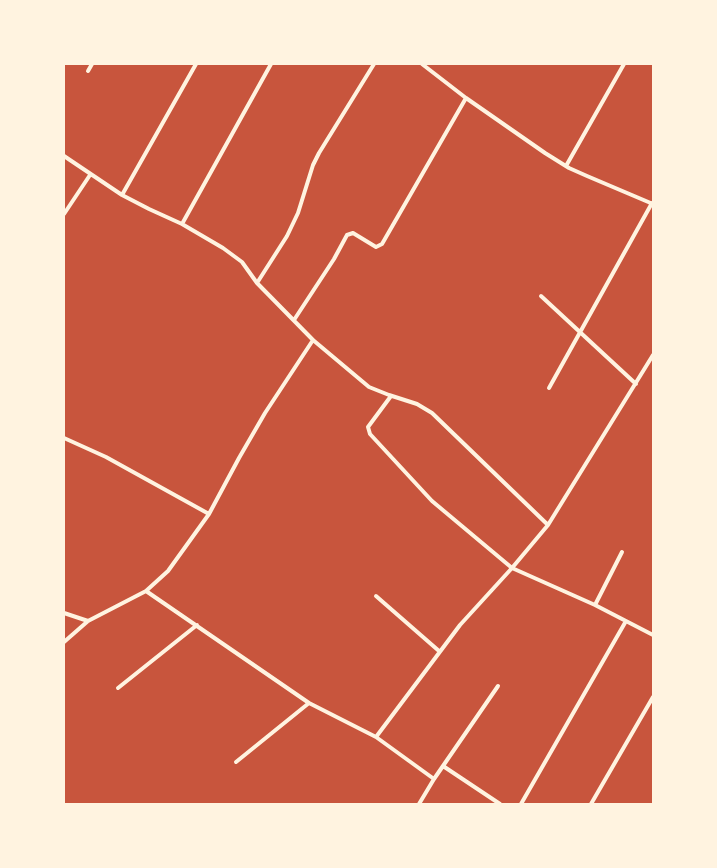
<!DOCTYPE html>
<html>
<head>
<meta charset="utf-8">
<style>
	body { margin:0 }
	#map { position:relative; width:717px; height:868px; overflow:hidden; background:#c8553d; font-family:Figtree,sans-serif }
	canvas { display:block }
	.frame { position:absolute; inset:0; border:65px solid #fff3e0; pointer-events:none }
</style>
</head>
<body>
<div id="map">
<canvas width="717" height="868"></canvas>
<div class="frame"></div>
</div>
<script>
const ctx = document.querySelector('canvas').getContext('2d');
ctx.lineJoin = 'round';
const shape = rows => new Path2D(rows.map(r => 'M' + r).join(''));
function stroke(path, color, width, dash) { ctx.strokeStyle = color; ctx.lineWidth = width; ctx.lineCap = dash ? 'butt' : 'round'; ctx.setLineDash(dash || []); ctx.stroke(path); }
const minor = shape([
	[422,64,466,98,545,153,569,168,587,176,653,204],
	[88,71,92,64],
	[64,156,122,195,149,209,182,224,223,248,242,262,257,283],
	[566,166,624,64],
	[122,195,196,64],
	[64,214,90,175],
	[182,224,271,64],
	[541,296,636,384],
	[294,320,334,259,347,235,353,233,376,247,382,244,466,98],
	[313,340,257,283,287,236,298,213,313,165,319,153,374,64],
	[653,355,548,525,512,568,595,605,653,635],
	[549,388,652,203],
	[64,438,106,457,209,514],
	[146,591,309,703,376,737,460,625,512,568,432,501,370,434,368,427,391,396],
	[376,596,439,651],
	[595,605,622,552],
	[64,613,88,621],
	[64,642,88,621,146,591,168,571,209,514,239,458,265,413,313,340,369,387,389,395,417,404,432,413,548,525],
	[118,688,197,625],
	[376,737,434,779,419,804],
	[236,762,309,703],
	[443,766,500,804],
	[434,779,498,686],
	[521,804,626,621],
	[591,804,653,697]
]);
stroke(minor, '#fff3e0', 4);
</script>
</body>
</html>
